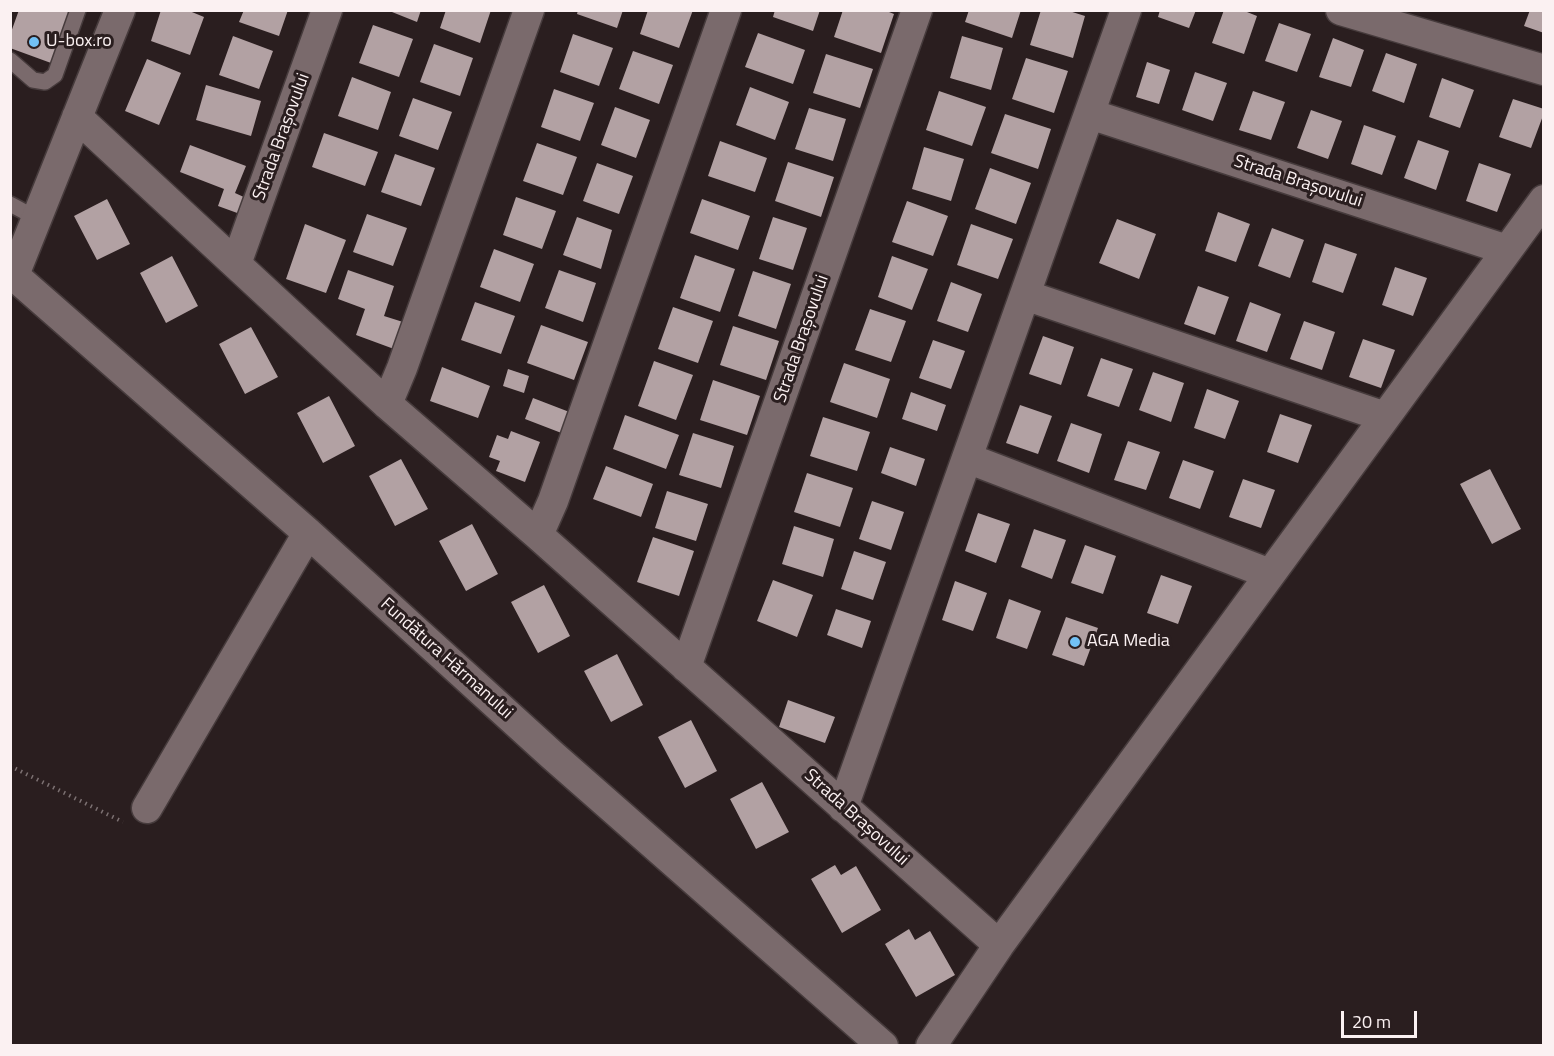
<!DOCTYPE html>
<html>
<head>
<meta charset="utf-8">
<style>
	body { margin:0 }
	#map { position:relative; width:1554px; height:1056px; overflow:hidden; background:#2a1e1f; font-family:"Titillium Web",sans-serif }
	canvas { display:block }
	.frame { position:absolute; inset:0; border:12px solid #fbf1f2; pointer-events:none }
	.scale { position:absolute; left:1341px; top:1011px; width:76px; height:27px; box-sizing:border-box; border:3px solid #fbf1f2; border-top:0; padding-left:8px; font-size:18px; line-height:21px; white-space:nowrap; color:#fbf1f2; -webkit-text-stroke:4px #2a1e1f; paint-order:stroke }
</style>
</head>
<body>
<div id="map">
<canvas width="1554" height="1056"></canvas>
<div class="frame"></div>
<div class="scale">20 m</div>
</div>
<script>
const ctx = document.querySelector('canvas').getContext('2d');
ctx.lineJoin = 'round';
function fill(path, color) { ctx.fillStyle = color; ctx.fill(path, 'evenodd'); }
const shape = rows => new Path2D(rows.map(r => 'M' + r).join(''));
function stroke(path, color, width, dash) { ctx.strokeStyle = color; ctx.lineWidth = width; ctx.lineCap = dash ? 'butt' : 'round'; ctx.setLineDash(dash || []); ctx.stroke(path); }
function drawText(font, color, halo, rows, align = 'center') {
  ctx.font = font + ' "Titillium Web",sans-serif'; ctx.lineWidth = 6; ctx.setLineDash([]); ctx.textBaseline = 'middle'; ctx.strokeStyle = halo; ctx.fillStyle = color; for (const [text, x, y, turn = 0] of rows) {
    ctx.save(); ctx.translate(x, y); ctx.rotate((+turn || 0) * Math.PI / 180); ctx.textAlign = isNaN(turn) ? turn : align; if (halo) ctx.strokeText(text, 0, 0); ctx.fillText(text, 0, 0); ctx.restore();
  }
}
const building = shape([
	[19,10,70,10,51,63,10,48,10,35],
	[161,10,187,10,204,17,190,55,151,41],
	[244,10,288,10,279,36,239,22],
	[387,10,421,10,417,22],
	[446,10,491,10,480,43,440,28],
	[578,10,623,10,617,28,577,14],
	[648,10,693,10,679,48,640,34],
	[775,10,820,10,813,31,773,17],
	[843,10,884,10,894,14,881,53,834,37],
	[969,10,1021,10,1012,38,965,22],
	[1041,10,1066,10,1085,16,1073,58,1030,45],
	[1160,10,1196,10,1189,28,1158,17],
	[1224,10,1242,10,1257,16,1244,54,1212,43],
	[1530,10,1544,10,1544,33,1524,26],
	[1279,23,1311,34,1297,72,1265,61],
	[373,25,413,39,399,77,359,63],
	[758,33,805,50,793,84,745,67],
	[573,34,613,48,599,86,560,72],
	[233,36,273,51,259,89,219,75],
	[962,36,1003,48,991,90,950,78],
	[1333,38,1364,50,1351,87,1319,77],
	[434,44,473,58,460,96,420,82],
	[633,51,673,65,659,104,619,89],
	[1386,53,1417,64,1404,103,1372,91],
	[826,54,873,69,860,108,813,93],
	[1026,58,1068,71,1054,113,1012,99],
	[147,59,181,73,159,125,125,111],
	[1147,62,1170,70,1159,104,1136,97],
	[1195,72,1227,83,1213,121,1182,110],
	[352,77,391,92,378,130,338,116],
	[1442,78,1474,90,1460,128,1429,117],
	[206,85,261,101,251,136,196,120],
	[750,87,789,102,775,140,736,125],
	[554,89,594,103,580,141,541,127],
	[939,91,986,107,972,146,926,130],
	[1253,91,1285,102,1271,140,1239,130],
	[413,98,452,112,438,150,399,136],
	[1513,99,1544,109,1544,113,1531,148,1499,137],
	[615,107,650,120,636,158,601,145],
	[809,108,846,119,833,161,795,149],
	[1311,110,1342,121,1328,159,1297,148],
	[1005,114,1051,129,1038,169,991,153],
	[1364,125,1396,136,1382,175,1351,164],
	[324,133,378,152,365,186,312,167],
	[1418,140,1449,151,1436,190,1404,178],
	[720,141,767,158,755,192,708,176],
	[537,143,577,157,563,195,523,181],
	[190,145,246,166,235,193,246,198,240,214,218,206,224,189,180,172],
	[924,147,964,159,951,201,912,189],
	[395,154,435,168,421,206,381,192],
	[788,162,834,177,821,217,775,201],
	[597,163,633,176,619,214,583,201],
	[1479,163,1511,174,1497,212,1466,201],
	[990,168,1031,183,1016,224,975,209],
	[516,197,556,211,542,249,503,235],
	[107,199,130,244,97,260,74,216],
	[702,199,750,216,738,250,690,233],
	[907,201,948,216,933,256,892,242],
	[1218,212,1250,224,1236,262,1205,251],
	[367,214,407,228,393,266,353,252],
	[577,217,612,230,601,269,563,255],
	[773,217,807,228,793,270,759,259],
	[1117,219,1156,234,1139,279,1099,263],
	[305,224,346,240,326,293,286,279],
	[971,224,1013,239,998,279,957,265],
	[1272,228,1304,240,1290,278,1258,266],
	[1325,243,1357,254,1343,293,1312,282],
	[494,249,534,264,520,302,480,287],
	[695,255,735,269,720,312,680,298],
	[172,256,198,306,166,323,140,273],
	[892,256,928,269,912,310,878,297],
	[1395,267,1427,278,1413,316,1382,305],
	[348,270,394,286,384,316,403,322,394,349,356,335,365,309,338,299],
	[559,270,596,283,583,322,545,308],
	[753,271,791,284,776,329,738,316],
	[951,282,982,294,968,332,937,321],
	[1198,286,1229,297,1215,335,1184,324],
	[475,302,515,316,501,354,461,340],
	[1250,302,1281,314,1267,352,1236,341],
	[673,307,713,321,698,363,658,349],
	[870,309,906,321,891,362,855,350],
	[1304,321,1335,332,1322,370,1290,359],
	[541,325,588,342,574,380,527,363],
	[733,326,779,341,766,380,720,365],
	[251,327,278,377,245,394,219,344],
	[1043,336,1074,347,1061,385,1029,374],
	[1363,339,1395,350,1381,388,1349,377],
	[933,340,965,351,951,389,919,378],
	[1101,358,1133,369,1119,407,1087,396],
	[654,361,693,375,676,420,638,406],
	[844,363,890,379,877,418,830,402],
	[442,367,490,386,478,418,430,401],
	[508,369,529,376,524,393,503,386],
	[1153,372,1184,383,1171,422,1139,410],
	[713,380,760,396,747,435,700,420],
	[1207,389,1239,401,1225,439,1194,428],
	[911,392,946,405,937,431,902,419],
	[329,396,355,446,323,463,297,413],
	[533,398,572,413,564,434,525,419],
	[1020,405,1052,416,1038,454,1006,443],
	[1280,414,1312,425,1298,463,1267,452],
	[625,415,679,435,666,469,613,449],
	[823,417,870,432,857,471,810,456],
	[1071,423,1102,434,1089,473,1057,461],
	[511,431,540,442,525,482,496,471,500,461,489,457,497,435,508,439],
	[693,433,734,446,721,488,679,475],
	[1128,441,1160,452,1146,490,1114,480],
	[890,447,925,459,916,486,881,473],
	[401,459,428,509,395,526,369,476],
	[1183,460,1214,471,1200,509,1169,498],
	[606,466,653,484,641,517,593,499],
	[1490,469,1521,529,1492,544,1460,484],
	[807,473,853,488,840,527,794,512],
	[1243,479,1275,490,1261,528,1229,517],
	[667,491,708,504,696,541,655,528],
	[872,501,904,512,891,550,859,539],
	[978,513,1010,524,996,563,965,551],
	[472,524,498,574,466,591,439,541],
	[794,526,834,539,823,577,782,564],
	[1034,529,1066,540,1052,579,1021,567],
	[653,537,694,551,679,596,637,582],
	[1085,545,1116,556,1103,594,1071,583],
	[854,551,886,562,873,600,841,589],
	[1161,575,1192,586,1178,624,1147,613],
	[773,580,813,595,797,637,757,621],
	[955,581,987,593,973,631,942,620],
	[544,585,570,636,538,653,511,602],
	[1009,599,1041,611,1027,649,996,638],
	[836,609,871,621,862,648,827,635],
	[1066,617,1098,628,1084,666,1052,655],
	[617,654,643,705,611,722,584,671],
	[788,700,835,717,825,743,779,727],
	[691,720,717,771,685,788,658,737],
	[762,782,789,832,756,849,730,799],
	[835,865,841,875,856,866,881,910,842,933,811,879],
	[909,929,915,940,930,931,955,975,916,997,885,944]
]);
const path = shape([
	[10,766,123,822]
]);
const lane = shape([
	[10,60,33,80,45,82,55,75,78,10],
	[10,204,36,218]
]);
const street = shape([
	[1341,10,1544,70],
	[1090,114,1507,250],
	[77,117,387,404,538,535,999,945],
	[236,264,327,10],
	[10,272,308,533,552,755,883,1046],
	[14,275,120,10],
	[1025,295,1385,417],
	[387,404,402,368,529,10],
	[967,458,1270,574],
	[538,535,553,501,726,10],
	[686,667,917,10],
	[843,807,1126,10],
	[147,808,308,533],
	[931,1046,999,945,1544,200]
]);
const markers = [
	[34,42,6,"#72c1f5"],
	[1075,642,6,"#72c1f5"]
];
const poiNames = [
	["U-box.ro",46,42],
	["AGA Media",1087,642]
];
const streetNames = [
	["Strada Brașovului",282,137,-70],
	["Strada Brașovului",1298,182,18],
	["Strada Brașovului",802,339,-71],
	["Fundătura Hărmanului",446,659,42],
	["Strada Brașovului",856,818,42]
];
fill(building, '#b2a1a3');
stroke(lane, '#463b3c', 18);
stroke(street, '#463b3c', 33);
stroke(path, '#7c7172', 4, [1.5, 4.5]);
stroke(lane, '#7a6a6c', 15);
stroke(street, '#7a6a6c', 30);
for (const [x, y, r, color] of markers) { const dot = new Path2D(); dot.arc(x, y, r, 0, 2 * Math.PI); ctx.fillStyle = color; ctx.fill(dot); stroke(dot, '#2a1e1f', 2); }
drawText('18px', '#fbf1f2', '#2a1e1f', poiNames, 'left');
drawText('18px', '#fbf1f2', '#2a1e1f', streetNames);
</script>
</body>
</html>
